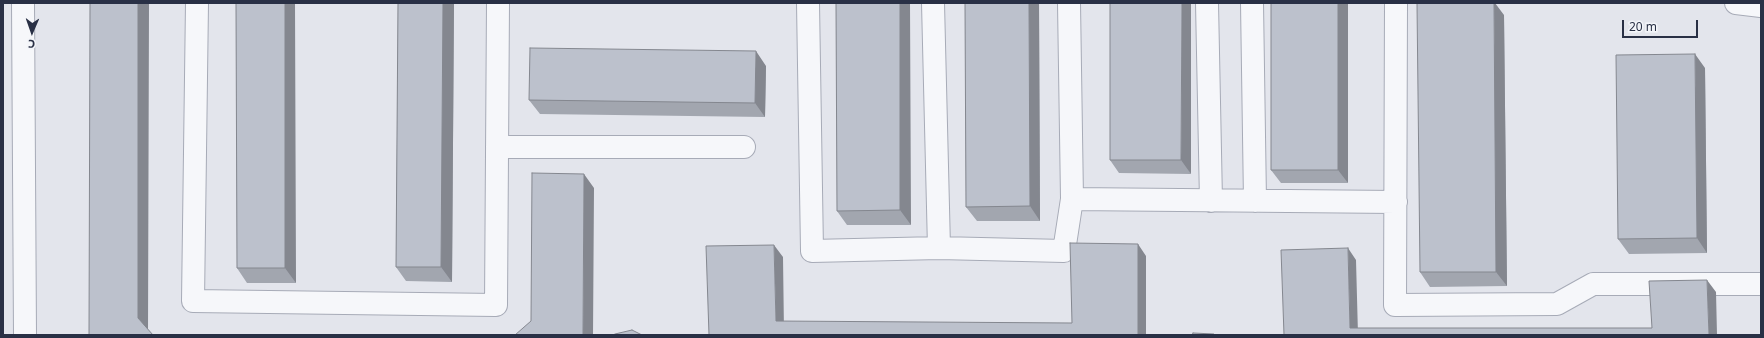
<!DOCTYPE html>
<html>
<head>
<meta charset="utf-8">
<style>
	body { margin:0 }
	#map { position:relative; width:1764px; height:338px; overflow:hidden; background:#e3e5ec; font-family:"Noto Sans",sans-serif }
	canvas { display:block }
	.frame { position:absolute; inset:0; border:4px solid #293045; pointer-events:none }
	.north { position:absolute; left:12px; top:12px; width:40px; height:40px; -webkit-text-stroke:3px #f3f5f9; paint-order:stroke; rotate:182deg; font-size:11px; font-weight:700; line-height:16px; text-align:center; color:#293045 }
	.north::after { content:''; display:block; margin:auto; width:14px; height:18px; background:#293045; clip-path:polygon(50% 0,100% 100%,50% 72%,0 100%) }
	.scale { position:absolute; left:1622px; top:20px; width:76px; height:18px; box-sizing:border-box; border:2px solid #293045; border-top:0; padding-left:5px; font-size:12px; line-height:14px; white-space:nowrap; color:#293045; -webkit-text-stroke:3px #f3f5f9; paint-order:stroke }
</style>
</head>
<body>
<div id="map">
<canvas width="1764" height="338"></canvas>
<div class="frame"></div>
<div class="north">С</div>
<div class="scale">20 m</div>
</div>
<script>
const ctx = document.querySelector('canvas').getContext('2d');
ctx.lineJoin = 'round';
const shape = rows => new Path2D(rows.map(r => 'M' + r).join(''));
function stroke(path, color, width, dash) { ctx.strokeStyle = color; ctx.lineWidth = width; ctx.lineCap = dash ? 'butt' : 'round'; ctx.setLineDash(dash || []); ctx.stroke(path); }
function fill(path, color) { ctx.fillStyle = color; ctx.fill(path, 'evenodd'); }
const minor = shape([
	[23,3,25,335],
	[197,3,193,301,496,305,498,3],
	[808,3,812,251,939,248,1064,251,1072,199,1069,3],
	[933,3,939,248],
	[1207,3,1211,201],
	[1252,3,1255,201],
	[1396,3,1395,305,1557,304,1593,284,1761,284],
	[1736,3,1761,6],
	[497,147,744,147],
	[1072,199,1396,202]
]);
const wall = shape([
	[236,3,296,283,247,283,237,268],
	[398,3,454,3,452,282,406,281,396,267],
	[836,3,911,225,847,225,837,211],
	[965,3,1039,3,1040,221,977,221,966,207],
	[1110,3,1191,174,1119,173,1110,160],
	[1271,3,1348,183,1281,183,1271,170],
	[1504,15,1507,286,1430,287,1420,272],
	[766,66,765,117,540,114,529,100],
	[1705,68,1707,253,1629,254,1618,239]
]);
const shadedWall = shape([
	[138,3,149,3,148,332,138,318],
	[285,3,295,3,296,283,285,268],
	[443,3,454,3,452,282,441,267],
	[900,3,910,3,911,225,900,210],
	[1029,3,1039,3,1040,221,1030,206],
	[1182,3,1191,3,1191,174,1181,160],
	[1338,3,1348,3,1348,183,1338,170],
	[1494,3,1495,3,1504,15,1507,286,1496,272],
	[756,51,766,66,765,117,755,103],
	[1695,54,1705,68,1707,253,1697,238],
	[584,174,594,188,593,335,583,335],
	[1138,244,1146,256,1146,335,1138,335],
	[774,245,783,257,784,333,776,321],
	[1348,248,1356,260,1358,335,1350,328],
	[1707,280,1716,292,1717,335,1709,335]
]);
const building = shape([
	[90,3,138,3,138,318,153,335,89,335,90,3],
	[236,3,285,3,285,268,237,268,236,3],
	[398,3,443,3,441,267,396,267,398,3],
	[836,3,900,3,900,210,837,211,836,3],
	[965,3,1029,3,1030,206,966,207,965,3],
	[1110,3,1182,3,1181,160,1110,160,1110,3],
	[1271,3,1338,3,1338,170,1271,170,1271,3],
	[1417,3,1494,3,1496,272,1420,272,1417,3],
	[530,48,756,51,755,103,529,100,530,48],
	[1695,54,1697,238,1618,239,1616,55,1695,54],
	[532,173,584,174,583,335,515,335,531,321,532,173],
	[1070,243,1138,244,1138,335,709,335,706,246,774,245,776,321,1072,323,1070,243],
	[1348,248,1350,328,1652,328,1649,281,1707,280,1709,335,1284,335,1281,250,1348,248],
	[632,330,642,335,613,335,615,334,632,330],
	[1193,333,1214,334,1215,335,1192,335,1193,333]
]);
stroke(minor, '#a7abb7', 24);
stroke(minor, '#f6f7fa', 22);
fill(wall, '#a2a6af');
fill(shadedWall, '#84878f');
fill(building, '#bcc1cc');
stroke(building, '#84878f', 1);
</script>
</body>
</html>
